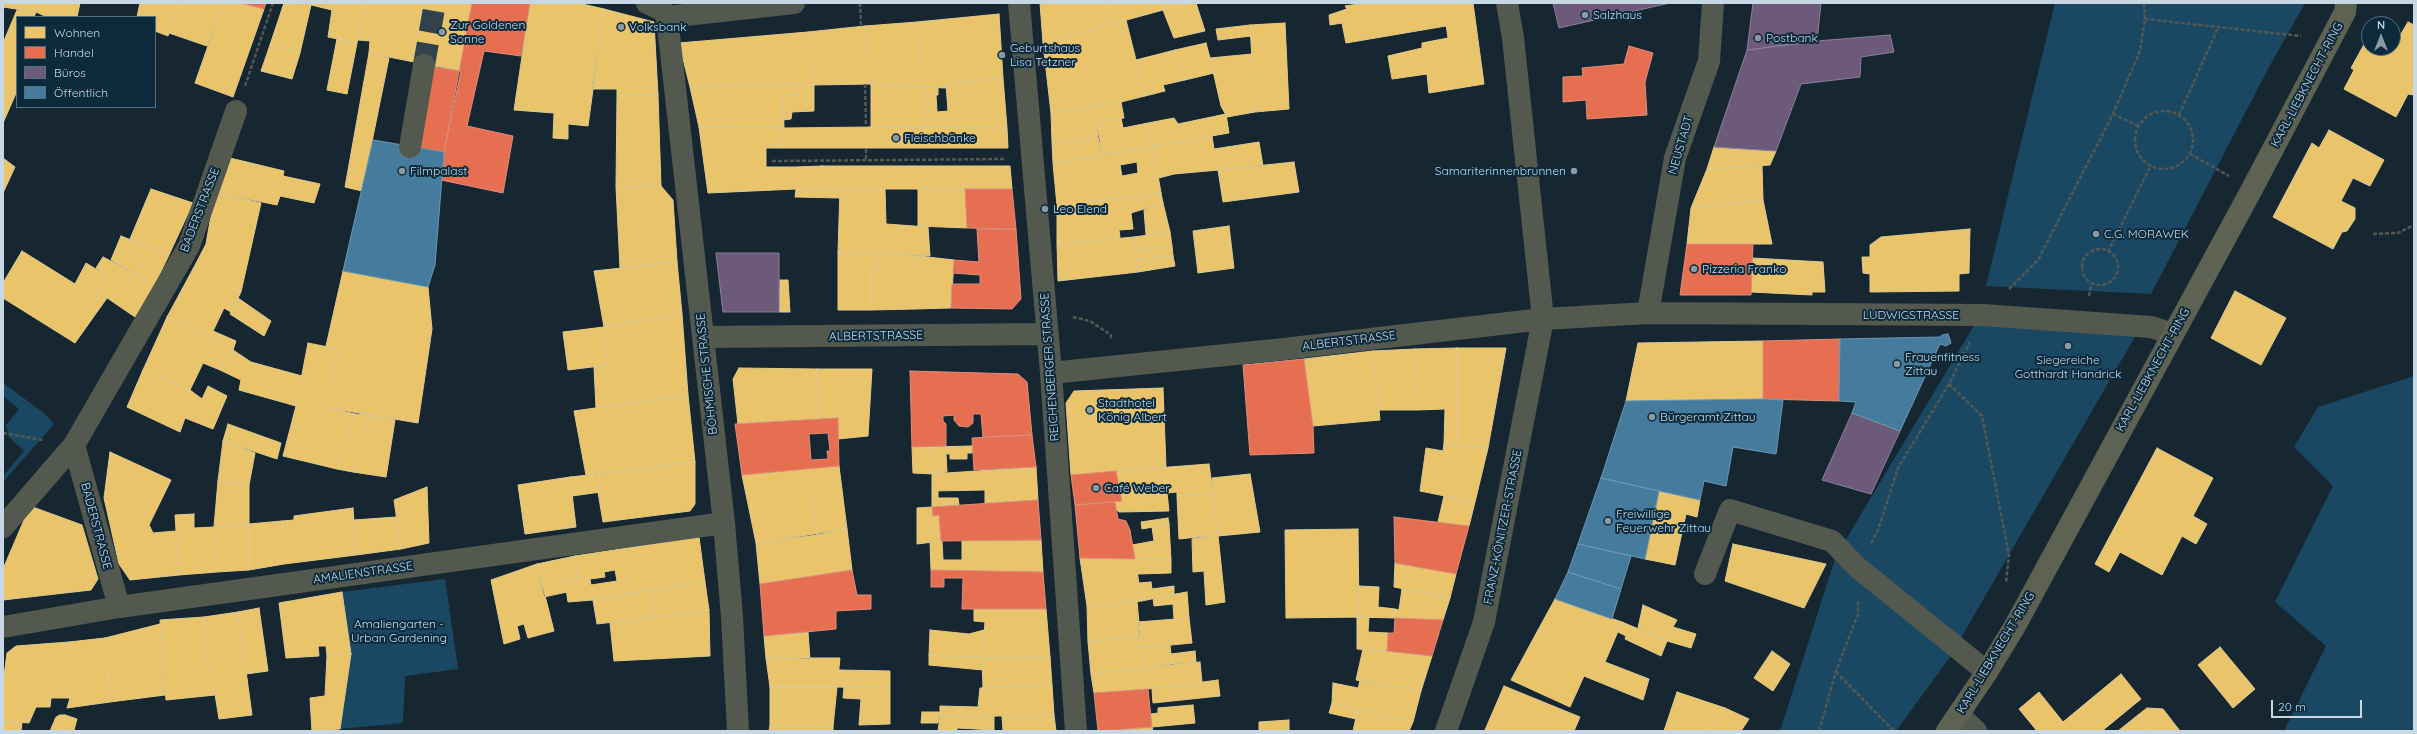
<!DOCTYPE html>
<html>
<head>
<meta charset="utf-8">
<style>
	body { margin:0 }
	#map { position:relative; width:2417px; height:734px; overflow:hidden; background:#172731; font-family:Quicksand,sans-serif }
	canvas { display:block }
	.frame { position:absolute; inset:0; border:4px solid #c7d8e4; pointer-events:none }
	.legend { position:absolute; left:16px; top:16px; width:140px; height:92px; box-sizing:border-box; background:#0c2a3c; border:1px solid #57707f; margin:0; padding:5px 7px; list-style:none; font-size:12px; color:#c7d8e4 }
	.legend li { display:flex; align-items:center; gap:8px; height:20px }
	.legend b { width:20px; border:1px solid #57707f }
	.north { position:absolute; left:2361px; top:16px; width:40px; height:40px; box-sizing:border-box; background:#0c2a3c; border:1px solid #57707f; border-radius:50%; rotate:0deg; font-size:11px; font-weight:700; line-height:16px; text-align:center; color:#c7d8e4 }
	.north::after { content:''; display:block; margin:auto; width:14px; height:18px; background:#899aa5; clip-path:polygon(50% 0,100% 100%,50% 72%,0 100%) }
	.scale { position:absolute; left:2271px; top:700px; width:91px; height:18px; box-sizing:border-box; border:2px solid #c7d8e4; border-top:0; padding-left:5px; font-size:12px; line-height:14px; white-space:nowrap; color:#c7d8e4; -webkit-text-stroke:3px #0c2a3c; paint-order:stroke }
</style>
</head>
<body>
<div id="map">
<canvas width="2417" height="734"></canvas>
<div class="frame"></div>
<ul class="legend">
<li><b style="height:11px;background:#e9c46a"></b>Wohnen</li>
<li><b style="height:11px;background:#e76f51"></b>Handel</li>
<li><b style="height:11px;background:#6d597a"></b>Büros</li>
<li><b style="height:11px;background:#457b9d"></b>Öffentlich</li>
</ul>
<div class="north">N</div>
<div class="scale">20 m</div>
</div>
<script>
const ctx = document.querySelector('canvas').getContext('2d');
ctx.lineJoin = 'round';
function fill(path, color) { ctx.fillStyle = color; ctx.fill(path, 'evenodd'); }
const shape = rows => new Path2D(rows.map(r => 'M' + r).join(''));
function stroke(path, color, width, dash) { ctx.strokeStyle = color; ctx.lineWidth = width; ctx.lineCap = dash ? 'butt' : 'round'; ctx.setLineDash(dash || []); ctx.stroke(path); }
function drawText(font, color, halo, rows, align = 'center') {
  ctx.font = font + ' Quicksand,sans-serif'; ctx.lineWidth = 4; ctx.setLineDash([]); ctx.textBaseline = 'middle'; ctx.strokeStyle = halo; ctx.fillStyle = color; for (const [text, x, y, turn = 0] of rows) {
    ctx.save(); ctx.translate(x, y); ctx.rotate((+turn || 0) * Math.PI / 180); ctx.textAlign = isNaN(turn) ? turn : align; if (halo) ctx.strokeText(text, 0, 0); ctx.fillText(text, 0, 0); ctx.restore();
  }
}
const green = shape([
	[2055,3,2305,3,2269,67,2151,294,1986,286],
	[1976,322,2137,333,1950,657,1896,731,1780,731,1836,556],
	[2414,376,2414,731,2284,731,2326,646,2275,602,2333,486,2294,447,2318,407],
	[3,383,44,413,54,424,3,482,3,476,24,451,9,437,6,425,19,409,3,396],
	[445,579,458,669,405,676,403,723,340,729,351,654,342,592]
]);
const homes = shape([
	[3,3,80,3,77,17,47,17,36,12,3,7,3,3],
	[140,3,179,3,168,36,155,31,155,17,137,17,140,3],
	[179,3,223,3,207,46,169,33,179,3],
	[223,3,241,3,264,9,233,97,195,83,223,3],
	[284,3,311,5,300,53,270,45,284,3],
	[303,3,366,3,357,43,328,37,332,10,303,3],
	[366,3,425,3,409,61,369,53,370,41,358,40,366,3],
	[425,3,472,3,461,71,409,61,425,3],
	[530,3,578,3,604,9,588,126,568,124,568,139,553,138,554,113,514,110,530,3],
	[1040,3,1106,3,1112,24,1043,43,1040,3],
	[1106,3,1160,3,1163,10,1112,24,1106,3],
	[1160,3,1190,3,1163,10,1160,3],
	[1190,3,1196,3,1205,31,1174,38,1163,10,1190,3],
	[1366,3,1443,3,1446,26,1346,43,1342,23,1330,25,1329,15,1347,9,1345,6,1366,3],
	[1443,3,1473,3,1484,84,1429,93,1427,74,1392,79,1388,56,1422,48,1422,43,1448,38,1443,3],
	[604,9,654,22,658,95,617,96,617,89,592,89,604,9],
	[17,10,36,12,34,17,17,17,17,91,3,123,3,43,17,10],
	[999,14,1003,78,946,84,946,88,924,87,917,22,999,14],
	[1126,20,1145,96,1121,102,1051,113,1043,43,1126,20],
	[917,22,924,87,871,84,865,26,917,22],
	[2408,22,2414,25,2414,95,2408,94,2396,117,2344,89,2354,70,2351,68,2367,39,2369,41,2369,48,2393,48,2393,30,2401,34,2408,22],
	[1285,23,1289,109,1255,112,1250,25,1285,23],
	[1250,25,1251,36,1218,40,1216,29,1250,25],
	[865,26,871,84,814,85,808,32,865,26],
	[808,32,814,85,782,83,690,87,679,43,808,32],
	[337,39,357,43,347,94,327,90,337,39],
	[1206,43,1214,73,1185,80,1175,50,1206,43],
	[270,45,300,53,292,79,261,71,270,45],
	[1175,50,1185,80,1163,85,1165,91,1145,96,1136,60,1175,50],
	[369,53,389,58,362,191,345,187,369,53],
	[1252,54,1255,112,1227,117,1221,106,1210,58,1252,54],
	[1003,78,1007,128,927,127,924,87,938,88,938,95,936,95,937,112,948,111,946,84,1003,78],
	[782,83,799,84,799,95,783,96,784,128,699,127,690,87,782,83],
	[799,84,814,85,814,111,792,112,791,119,783,120,783,96,799,95,799,84],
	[871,84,924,87,927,127,871,127,871,84],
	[658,95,661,186,616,187,617,96,658,95],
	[1121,102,1124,118,1096,122,1098,138,1052,142,1051,113,1121,102],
	[1226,114,1229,133,1153,146,1148,123,1174,118,1178,124,1226,114],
	[1121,118,1123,128,1148,123,1153,146,1103,154,1096,122,1121,118],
	[699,127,784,128,783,148,766,148,766,167,795,167,796,189,708,193,699,127],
	[871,127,1007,128,1008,148,783,148,784,128,871,127],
	[2329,130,2384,160,2370,186,2353,178,2341,201,2355,208,2355,219,2347,231,2342,232,2333,249,2273,217,2312,143,2319,148,2329,130],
	[1212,136,1214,149,1259,142,1263,166,1174,174,1159,178,1153,146,1212,136],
	[1098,138,1103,154,1053,163,1052,142,1098,138],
	[1153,146,1161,193,1057,206,1053,163,1153,146],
	[1137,162,1138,173,1122,176,1120,165,1137,162],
	[1714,147,1776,151,1770,165,1707,169,1714,147],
	[3,158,15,167,3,193,3,158],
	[230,158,284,171,283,176,320,184,314,203,280,196,277,205,219,193,230,158],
	[1294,162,1299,192,1223,202,1218,170,1294,162],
	[822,166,1010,166,1012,189,822,189,822,166],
	[822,166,822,189,796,189,795,167,822,166],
	[1762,166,1763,200,1691,208,1707,169,1762,166],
	[661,186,673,200,677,262,620,268,616,187,661,186],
	[151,189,193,203,169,255,130,239,151,189],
	[796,189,840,189,840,198,795,197,796,189],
	[840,189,885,189,886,224,928,227,930,256,879,252,838,252,840,189],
	[918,189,965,189,967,228,918,226,918,189],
	[219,193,261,203,241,292,193,269,206,244,212,210,219,193],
	[1161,193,1163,203,1131,213,1129,197,1161,193],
	[1129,197,1133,229,1119,230,1120,238,1057,244,1057,206,1129,197],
	[1763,200,1772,244,1687,244,1691,208,1763,200],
	[1163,203,1170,232,1146,235,1144,210,1163,203],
	[1229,226,1234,268,1198,273,1193,231,1229,226],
	[1970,229,1969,273,1959,274,1959,291,1870,292,1870,274,1863,273,1862,257,1870,257,1870,245,1881,237,1970,229],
	[1170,232,1172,246,1136,251,1134,237,1170,232],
	[121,236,169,255,155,284,111,260,121,236],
	[1134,237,1138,272,1058,281,1057,244,1134,237],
	[1172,246,1173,256,1137,261,1136,251,1172,246],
	[22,251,75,284,86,263,107,276,97,291,107,298,75,343,3,298,3,283,22,251],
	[838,252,879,252,878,268,871,267,871,310,838,310,838,252],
	[879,252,919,256,916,309,871,310,871,267,878,268,879,252],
	[919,256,954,260,951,308,916,309,919,256],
	[1173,256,1175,266,1138,272,1137,261,1173,256],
	[103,257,155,284,135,317,97,291,107,276,96,268,103,257],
	[1752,258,1823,262,1825,292,1812,292,1812,295,1751,292,1752,258],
	[677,262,682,314,604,327,594,271,677,262],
	[193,269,241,292,231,312,224,308,213,331,236,341,233,350,167,317,193,269],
	[343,271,428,287,432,329,418,423,329,408,338,349,326,346,343,271],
	[780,280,788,280,790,312,779,312,780,280],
	[2235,291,2286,318,2261,365,2211,338,2235,291],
	[238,298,271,321,264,336,230,314,238,298],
	[682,314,688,395,596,408,594,367,608,365,604,327,682,314],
	[167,317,233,350,220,370,203,363,190,390,143,370,167,317],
	[604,327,608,365,568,370,563,332,604,327],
	[1763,341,1763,399,1626,401,1638,343,1763,341],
	[308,343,338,349,329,408,355,414,337,469,283,456,296,406,308,343],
	[1457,348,1506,348,1488,448,1457,445,1457,348],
	[1457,348,1457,445,1444,444,1445,409,1418,410,1415,349,1457,348],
	[1415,349,1418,410,1379,410,1373,351,1415,349],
	[233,350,251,362,302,376,296,406,239,390,241,380,220,370,233,350],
	[1373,351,1380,420,1313,426,1304,359,1373,351],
	[739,368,817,369,818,419,738,424,733,379,739,368],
	[817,369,872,369,868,436,838,439,838,418,818,419,817,369],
	[143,370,190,390,202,399,208,386,227,396,213,429,185,418,180,432,127,407,143,370],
	[1163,388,1166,467,1071,475,1066,403,1074,391,1163,388],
	[688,395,695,462,586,475,574,411,688,395],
	[355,414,370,415,353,472,337,469,355,414],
	[370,415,395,420,386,477,353,472,370,415],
	[228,424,281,443,277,459,223,441,228,424],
	[223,441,255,453,249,485,218,481,223,441],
	[1444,444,1488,448,1475,502,1420,491,1426,448,1443,451,1444,444],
	[972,446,972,453,967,453,967,459,950,459,950,454,946,454,947,472,933,474,932,447,972,446],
	[912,447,932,447,933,474,913,473,912,447],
	[2157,448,2213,478,2193,516,2207,524,2196,544,2182,536,2162,575,2120,552,2109,572,2095,564,2157,448],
	[110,452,171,480,149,525,153,533,176,531,179,575,130,580,119,564,104,498,110,452],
	[695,462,695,504,690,511,603,522,598,492,601,492,599,474,695,462],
	[1209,464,1213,493,1177,496,1177,492,1167,493,1169,511,1119,512,1117,510,1115,502,1122,501,1116,471,1209,464],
	[839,466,847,529,817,535,809,468,839,466],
	[1036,467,1038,500,985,503,985,490,932,491,932,474,1036,467],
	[809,468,817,535,756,543,742,475,809,468],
	[599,474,601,492,572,496,570,477,599,474],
	[1250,474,1260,532,1218,536,1212,478,1250,474],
	[570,477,576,527,525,534,518,485,570,477],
	[218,481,249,485,249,524,214,527,218,481],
	[427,487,429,543,401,549,394,500,427,487],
	[932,491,938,491,938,498,958,498,959,505,932,507,932,491],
	[1659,491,1700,500,1697,517,1686,514,1675,565,1645,559,1659,491],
	[1213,493,1218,535,1179,539,1177,496,1213,493],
	[1444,496,1475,502,1469,526,1438,522,1444,496],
	[30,506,82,525,98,579,91,590,3,600,3,569,30,506],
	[932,507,933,516,939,515,941,541,917,544,917,508,932,507],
	[353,508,356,555,284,564,282,521,294,520,294,516,353,508],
	[194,514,194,528,214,527,217,572,179,575,175,515,194,514],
	[396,517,401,549,356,555,354,520,396,517],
	[1168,518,1169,524,1142,529,1141,522,1168,518],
	[282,521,284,564,249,570,249,524,282,521],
	[249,524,249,570,217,572,214,527,249,524],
	[1169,524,1171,560,1135,559,1132,545,1154,541,1152,527,1169,524],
	[847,529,852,570,760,584,756,543,847,529],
	[1358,529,1359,617,1286,618,1285,530,1358,529],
	[1218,535,1225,602,1206,605,1204,571,1193,572,1192,539,1218,535],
	[699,537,705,582,632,593,630,579,617,581,615,570,604,572,605,577,590,579,578,578,575,556,699,537],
	[1041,540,1043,572,931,570,930,542,942,541,943,560,962,560,962,541,1041,540],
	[1733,544,1826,564,1804,608,1725,581,1733,544],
	[575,556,578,578,565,581,567,592,544,597,537,564,575,556],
	[1080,558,1135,559,1142,601,1087,606,1080,558],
	[1135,559,1171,560,1171,573,1138,574,1135,559],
	[1395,563,1456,574,1450,598,1394,587,1395,563],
	[537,564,554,631,528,638,524,624,517,626,520,639,504,644,491,580,537,564],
	[578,578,590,579,591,585,630,579,632,593,593,600,568,602,565,581,578,578],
	[705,582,709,610,656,617,652,590,705,582],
	[1151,582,1152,589,1174,586,1174,594,1142,601,1139,583,1151,582],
	[1359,586,1379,587,1378,607,1395,609,1395,618,1359,617,1359,586],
	[1402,589,1450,598,1443,620,1395,618,1395,609,1399,610,1402,589],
	[652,590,656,617,597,624,593,600,652,590],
	[342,592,351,654,327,656,326,646,318,646,319,656,286,658,279,603,342,592],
	[1187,592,1189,618,1174,619,1173,604,1154,606,1153,598,1187,592],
	[1555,599,1622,622,1605,662,1538,630,1555,599],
	[1137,601,1140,634,1088,642,1087,606,1137,601],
	[1643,605,1677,620,1673,627,1696,634,1691,648,1667,641,1638,628,1643,605],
	[259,608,268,671,246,674,238,612,259,608],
	[974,609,1046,609,1050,657,982,658,985,622,974,621,974,609],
	[709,610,710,656,614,661,610,623,709,610],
	[238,612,252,715,219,719,210,663,206,663,204,617,238,612],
	[204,617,206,663,210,663,215,695,166,700,160,620,204,617],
	[1357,617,1369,617,1368,632,1388,633,1387,651,1357,649,1357,617],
	[1189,618,1192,643,1140,648,1138,622,1189,618],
	[1622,622,1667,641,1661,656,1625,639,1626,636,1618,632,1622,622],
	[160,624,165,695,110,702,105,638,160,624],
	[930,630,969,634,984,630,982,658,929,655,930,630],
	[1538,630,1605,662,1649,679,1643,700,1584,676,1570,707,1511,680,1538,630],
	[808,632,810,659,766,658,764,636,808,632],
	[1138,634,1144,668,1091,674,1088,642,1138,634],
	[105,638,110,702,67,708,70,698,69,642,105,638],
	[69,642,70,698,51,698,50,707,36,707,29,723,3,721,3,684,7,653,16,646,69,642],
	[1170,645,1172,664,1144,668,1140,648,1170,645],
	[2220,647,2255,689,2233,708,2198,665,2220,647],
	[1363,649,1432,656,1421,691,1356,680,1363,649],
	[1195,651,1196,662,1172,664,1171,654,1195,651],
	[1772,651,1790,664,1773,691,1754,678,1772,651],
	[351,654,340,729,312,731,310,698,325,696,327,656,351,654],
	[929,655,982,658,983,670,929,665,929,655],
	[1050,657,1052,685,983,688,982,658,1050,657],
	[766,658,840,658,837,687,770,687,766,658],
	[1200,662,1202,682,1148,689,1144,668,1200,662],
	[1144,668,1148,689,1094,693,1091,674,1144,668],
	[839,670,890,671,890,688,837,687,839,670],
	[2121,674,2141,699,2102,731,2037,731,2019,709,2039,692,2063,722,2121,674],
	[1218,680,1220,696,1153,703,1152,689,1218,680],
	[1360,680,1421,691,1413,722,1354,708,1360,680],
	[1333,683,1358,688,1354,708,1332,703,1333,683],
	[1052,685,1054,715,940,717,940,706,978,707,980,688,1052,685],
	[1504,686,1580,717,1574,731,1485,730,1504,686],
	[770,687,837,687,833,727,770,726,770,687],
	[844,687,890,688,890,724,859,725,861,699,843,698,844,687],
	[1677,692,1725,708,1709,731,1664,731,1677,692],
	[1332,703,1358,709,1356,719,1329,713,1332,703],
	[1193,705,1195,723,1152,727,1151,714,1158,713,1158,708,1193,705],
	[1725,708,1749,719,1741,731,1709,731,1725,708],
	[2147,708,2163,709,2180,731,2151,731,2138,715,2147,708],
	[1358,709,1413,722,1409,731,1353,731,1358,709],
	[922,712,940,712,938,723,921,723,922,712],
	[60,715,65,715,59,731,50,731,56,717,60,715],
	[65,715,77,719,74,730,76,731,59,731,65,715],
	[1054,715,1056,731,1003,731,1002,716,1054,715],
	[2138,715,2151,731,2118,731,2138,715],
	[994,716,994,730,957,728,957,731,938,731,940,717,994,716],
	[1289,720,1289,731,1259,731,1259,722,1289,720],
	[3,721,22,723,21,731,3,731,3,721],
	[770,726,833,727,833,731,769,731,770,726],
	[1152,727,1153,731,1110,731,1152,727]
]);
const shops = shape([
	[241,3,266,3,264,9,241,3],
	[472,3,530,3,521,56,484,51,467,126,513,136,503,193,441,180,444,152,472,3],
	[1629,46,1653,53,1645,82,1647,115,1587,119,1586,100,1563,102,1563,77,1583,76,1582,68,1624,64,1629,46],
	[433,67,461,71,444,152,416,149,433,67],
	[965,189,1012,189,1016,229,967,228,965,189],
	[977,229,1016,229,1021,299,1012,309,951,308,952,284,980,284,980,275,953,273,954,260,979,262,977,229],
	[1687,244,1753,244,1751,295,1680,295,1687,244],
	[1840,339,1839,401,1763,399,1763,341,1840,339],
	[1304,359,1313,426,1314,453,1250,455,1243,365,1304,359],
	[910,371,1018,374,1027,382,1032,435,983,437,981,414,973,414,973,423,968,427,959,426,954,420,954,415,943,416,943,421,946,424,946,446,912,447,910,371],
	[838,418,839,466,742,475,735,424,838,418],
	[828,433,830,451,827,451,828,459,811,460,809,434,828,433],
	[1032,435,1036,467,974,470,972,438,1032,435],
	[1116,471,1122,501,1075,505,1071,475,1116,471],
	[1038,500,1041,540,941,541,939,515,933,516,932,507,1038,500],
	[1115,502,1118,519,1126,521,1130,530,1135,559,1080,558,1075,505,1115,502],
	[1394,517,1469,526,1456,574,1395,563,1394,517],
	[852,570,857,595,871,595,871,609,836,611,836,629,764,636,760,584,852,570],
	[931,570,1043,572,1046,609,962,609,963,578,944,578,944,587,931,587,931,570],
	[1395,618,1443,620,1432,656,1387,651,1388,633,1394,633,1395,618],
	[1148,689,1152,727,1098,731,1094,693,1148,689]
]);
const offices = shape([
	[1553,3,1670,3,1559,28,1553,3],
	[1753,3,1821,3,1817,41,1747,50,1753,3],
	[1890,35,1894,52,1861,57,1860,77,1801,84,1776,151,1714,147,1747,50,1817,41,1890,35],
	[716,253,779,253,779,312,723,312,716,253],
	[1852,413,1900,431,1871,494,1822,480,1852,413]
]);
const public = shape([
	[373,140,444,152,435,265,428,287,343,271,373,140],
	[1948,334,1951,343,1946,346,1940,344,1900,431,1852,413,1856,402,1839,401,1840,339,1940,337,1942,335,1948,334],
	[1763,399,1783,400,1776,454,1733,447,1726,486,1704,481,1700,500,1601,478,1626,401,1763,399],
	[1601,478,1659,491,1645,559,1578,544,1601,478],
	[1578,544,1631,556,1621,589,1568,572,1578,544],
	[1568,572,1621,589,1612,619,1555,599,1568,572]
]);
const minorTunnel = shape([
	[424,65,435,3]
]);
const path = shape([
	[860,3,861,26],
	[2145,19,2301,36],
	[865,84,866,127],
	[245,86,273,3],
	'2135 140a29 29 0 1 1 58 0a29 29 0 1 1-58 0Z',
	[2113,114,2139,126],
	[2179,115,2218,28],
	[866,149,866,161],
	[2190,154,2229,176],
	[772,161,1006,159],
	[2373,234,2398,233,2414,225],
	'2082 267a18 18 0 1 1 36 0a18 18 0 1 1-36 0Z',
	[2108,252,2151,165],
	[2009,289,2038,260,2113,114,2140,51,2145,19,2144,3],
	[2089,296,2092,283],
	[1073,317,1090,321,1111,335,1111,339],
	[1949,384,1982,416,2009,555,2006,583],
	[3,433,43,440],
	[1871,543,1878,530,1898,468,1949,384,1970,342],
	[1836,672,1894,731],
	[1819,731,1836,671,1858,614,1858,602]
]);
const minor = shape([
	[647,3,662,10,667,17],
	[1019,3,1051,373,1076,731],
	[667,17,724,523,732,617,738,731],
	[667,17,794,3],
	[410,147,424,65],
	[1648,313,1675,158,1709,61,1713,3],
	[703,337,1048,334],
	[1051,373,1284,349,1543,319,1648,313,1983,315,2151,327,2173,334],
	[74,445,119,607],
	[3,527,74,445,189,246,236,111],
	[1705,574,1730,510,1832,541,1857,567,1987,672],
	[3,627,119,607,724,523],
	[1959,715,1976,731],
	[1446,731,1484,622,1543,319,1513,38,1507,3]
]);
const major = shape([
	[1947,731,1987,672,2015,626,2252,189,2345,12,2346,3]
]);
const markers = [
	[1585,15,4,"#899aa5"],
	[621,27,4,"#899aa5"],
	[442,32,4,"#899aa5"],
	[1758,38,4,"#899aa5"],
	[1002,55,4,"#899aa5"],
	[896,138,4,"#899aa5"],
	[402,171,4,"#899aa5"],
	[1574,171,4,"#899aa5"],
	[1045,209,4,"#899aa5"],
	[2096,234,4,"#899aa5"],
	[1694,269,4,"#899aa5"],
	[2068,346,4,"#899aa5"],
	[1897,364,4,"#899aa5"],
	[1090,410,4,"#899aa5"],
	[1652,417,4,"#899aa5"],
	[1096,488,4,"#899aa5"],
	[1608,521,4,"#899aa5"]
];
const poiNames = [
	["Salzhaus",1593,15],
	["Zur Goldenen",450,25],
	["Sonne",450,39],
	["Volksbank",629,27],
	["Postbank",1766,38],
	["Geburtshaus",1010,48],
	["Lisa Tetzner",1010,62],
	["Fleischbänke",904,138],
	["Filmpalast",410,171],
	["Samariterinnenbrunnen",1566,171,"right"],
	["Leo Elend",1053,209],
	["C.G. MORAWEK",2104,234],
	["Pizzeria Franko",1702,269],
	["Frauenfitness",1905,357],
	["Zittau",1905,371],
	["Siegereiche",2068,360,"center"],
	["Gotthardt Handrick",2068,374,"center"],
	["Stadthotel",1098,403],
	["König Albert",1098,417],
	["Bürgeramt Zittau",1660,417],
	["Café Weber",1104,488],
	["Freiwillige",1616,514],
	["Feuerwehr Zittau",1616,528]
];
const streetNames = [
	["KARL-LIEBKNECHT-RING",2307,85,-62],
	["NEUSTADT",1681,145,-74],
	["BADERSTRASSE",200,210,-69],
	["LUDWIGSTRASSE",1911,315],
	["ALBERTSTRASSE",876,336,-1],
	["ALBERTSTRASSE",1349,341,-7],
	["REICHENBERGER STRASSE",1050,367,-94],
	["KARL-LIEBKNECHT-RING",2153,370,-61],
	["BÖHMISCHE STRASSE",707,374,-96],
	["BADERSTRASSE",96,526,75],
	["FRANZ-KÖNITZER-STRASSE",1503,527,-79],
	["AMALIENSTRASSE",363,573,-8],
	["KARL-LIEBKNECHT-RING",1996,653,-59]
];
const parkNames = [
	["Amaliengarten -",399,624],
	["Urban Gardening",399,638]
];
fill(green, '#1a4863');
fill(homes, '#e9c46a');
stroke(homes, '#dfca8f', 1);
fill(shops, '#e76f51');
stroke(shops, '#dd8e7d', 1);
fill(offices, '#6d597a');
stroke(offices, '#887f9a', 1);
fill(public, '#457b9d');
stroke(public, '#6c97b2', 1);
stroke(minorTunnel, '#31424c', 22, [22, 11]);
stroke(path, '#525854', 2.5, [4, 2]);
stroke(minor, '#545950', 22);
stroke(major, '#5e6252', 22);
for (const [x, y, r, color] of markers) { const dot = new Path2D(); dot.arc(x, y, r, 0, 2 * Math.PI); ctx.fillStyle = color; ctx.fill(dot); stroke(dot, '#0c2a3c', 1.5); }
drawText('12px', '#c7d8e4', '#0c2a3c', poiNames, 'left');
drawText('12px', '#c7d8e4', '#0c2a3c', streetNames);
drawText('12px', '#c3e0f5', '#0c2a3c', parkNames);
</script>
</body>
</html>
